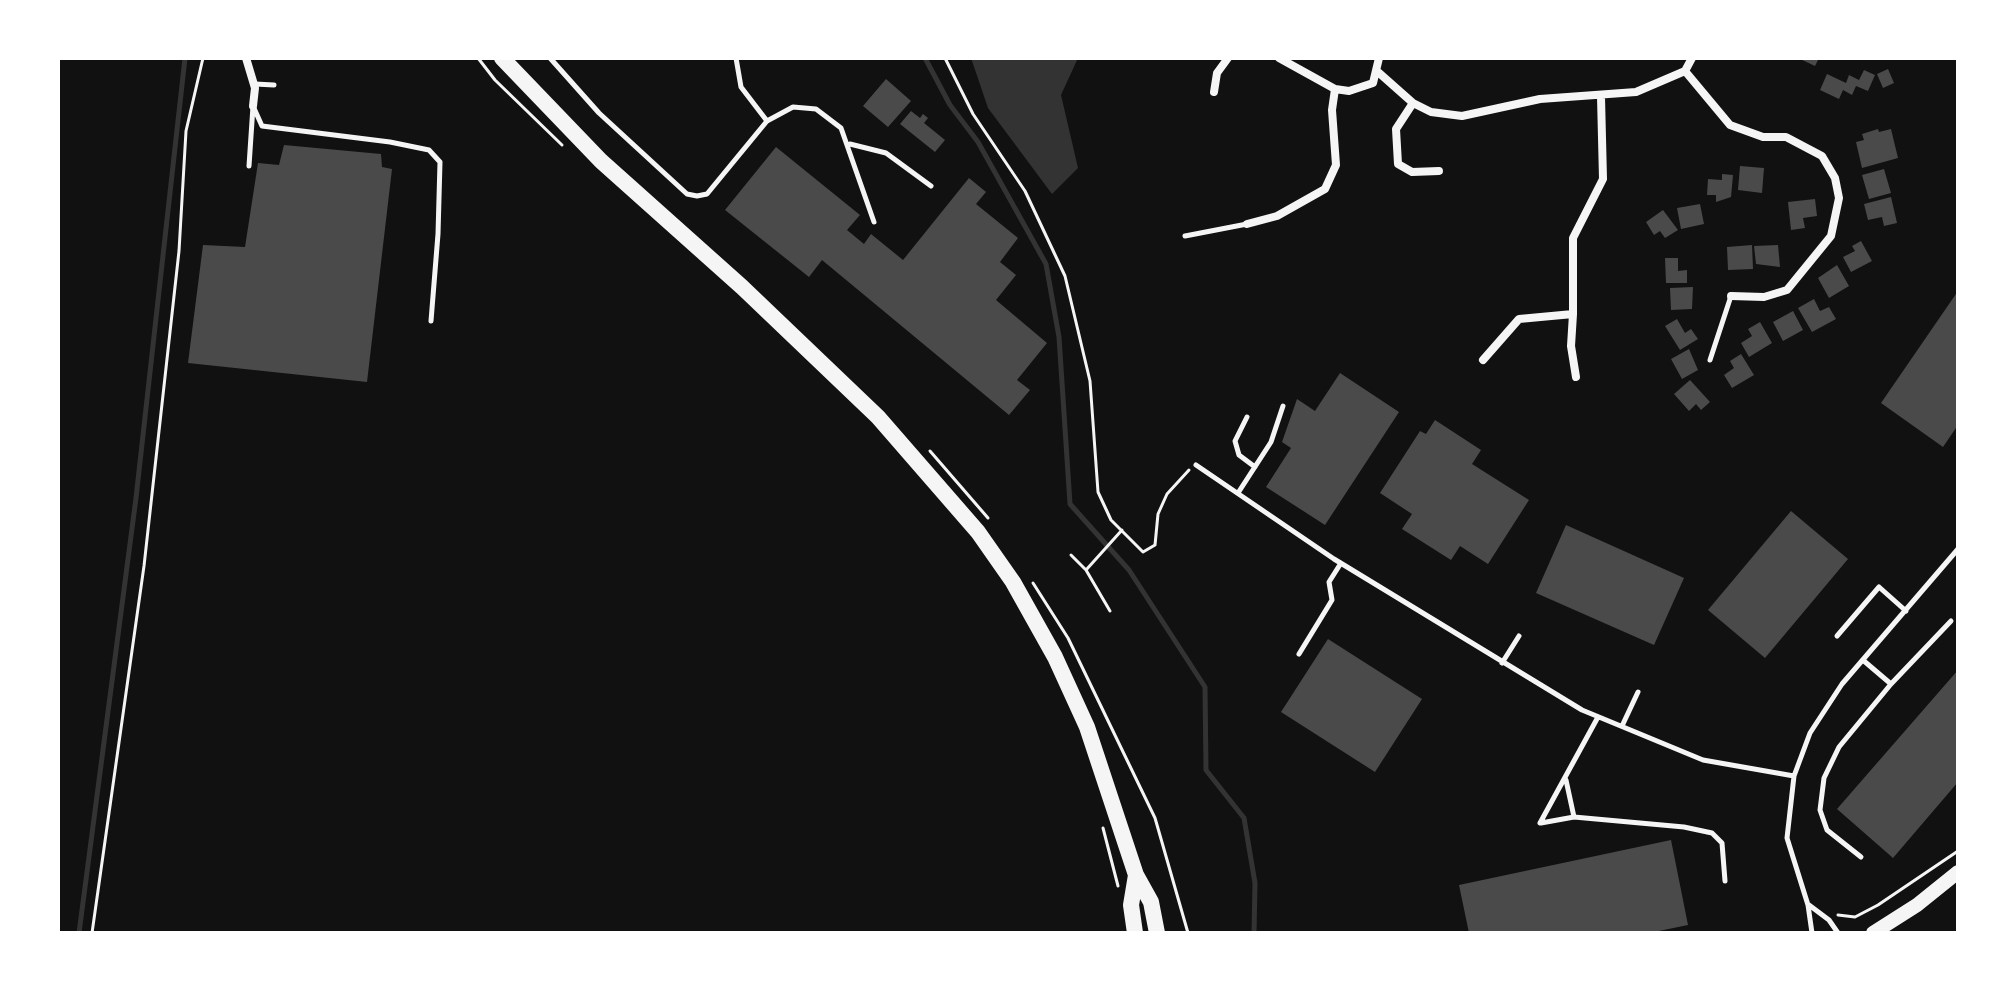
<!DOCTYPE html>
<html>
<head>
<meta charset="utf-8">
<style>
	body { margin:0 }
	#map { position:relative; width:2016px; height:991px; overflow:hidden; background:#111; font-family:"Nunito Sans",sans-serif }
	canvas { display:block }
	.frame { position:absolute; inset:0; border:60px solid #fff; pointer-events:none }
</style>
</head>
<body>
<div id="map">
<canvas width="2016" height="991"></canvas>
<div class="frame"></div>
</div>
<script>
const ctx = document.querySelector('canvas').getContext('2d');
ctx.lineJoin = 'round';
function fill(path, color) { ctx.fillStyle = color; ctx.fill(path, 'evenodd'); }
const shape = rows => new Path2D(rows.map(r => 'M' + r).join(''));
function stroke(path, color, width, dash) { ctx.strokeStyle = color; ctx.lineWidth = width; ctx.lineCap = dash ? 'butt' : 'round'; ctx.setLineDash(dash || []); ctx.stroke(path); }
const water = shape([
	[971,58,1078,58,1061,95,1078,168,1052,194,988,108]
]);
const stream = shape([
	[925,58,950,105,978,142,1046,264,1059,337,1070,504,1129,570,1205,687,1206,770,1244,818,1255,883,1254,933],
	[79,933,136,498,185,58]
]);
const building = shape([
	[1798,58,1819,58,1815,66],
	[1888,69,1894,83,1883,88,1877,74],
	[1864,70,1875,75,1868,91,1856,86,1852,95,1843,90,1839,99,1820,90,1827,74,1846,83,1849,75,1859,80],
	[886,79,911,101,888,127,863,106],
	[911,111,920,118,923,114,928,118,924,123,945,140,935,152,900,124],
	[1878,129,1879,132,1891,129,1898,158,1862,168,1856,142,1864,140,1862,134],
	[284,145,381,154,382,167,392,169,367,382,188,363,203,245,245,247,258,163,279,165],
	[776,147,860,215,847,230,864,244,871,234,903,260,969,178,986,192,976,204,1018,238,1000,262,1016,275,996,300,1047,343,1017,380,1030,390,1009,415,822,260,809,277,725,210],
	[1740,166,1764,168,1762,193,1738,190],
	[1884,169,1891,193,1869,199,1862,175],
	[1722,174,1733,175,1731,197,1716,202,1716,195,1707,195,1708,179,1722,180],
	[1891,197,1897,223,1884,226,1882,217,1868,220,1864,204],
	[1815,199,1817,216,1803,218,1805,228,1791,230,1788,202],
	[1700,204,1704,224,1681,229,1677,208],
	[1663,210,1678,230,1665,238,1660,231,1654,235,1646,222],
	[1861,241,1872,261,1851,272,1843,257,1855,251,1852,246],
	[1752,245,1753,269,1728,270,1727,247],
	[1778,245,1780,267,1756,264,1754,246],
	[1665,258,1678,258,1678,271,1687,270,1687,283,1666,283],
	[1837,265,1849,286,1829,298,1818,278],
	[1693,287,1692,309,1671,310,1670,288],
	[1958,291,1958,425,1943,447,1881,403],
	[1814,299,1820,311,1829,307,1836,319,1812,332,1798,308],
	[1793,311,1803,330,1783,341,1773,322],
	[1677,319,1685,333,1691,329,1698,339,1680,350,1665,326],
	[1760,322,1772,343,1749,357,1741,343,1752,336,1748,329],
	[1689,349,1698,370,1682,379,1671,359],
	[1741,354,1754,375,1732,388,1724,375,1734,368,1730,361],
	[1340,373,1399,412,1325,525,1266,487,1291,448,1282,442,1297,399,1315,411],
	[1690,380,1710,402,1701,410,1696,404,1689,411,1674,394],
	[1435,420,1481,450,1472,464,1529,500,1488,564,1460,546,1451,560,1402,529,1412,514,1380,493,1420,431,1426,434],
	[1791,511,1848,559,1765,658,1708,610],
	[1566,525,1684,578,1654,645,1536,593],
	[1328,639,1422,699,1375,772,1281,712],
	[1958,670,1958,782,1893,858,1837,809],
	[1671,840,1688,925,1649,933,1469,933,1459,885]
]);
const path = shape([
	[478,58,495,80,562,145],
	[945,58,973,114,1025,191,1065,276,1090,381,1098,492,1111,520,1143,552,1155,545,1158,514,1167,494,1189,470],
	[930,451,988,518],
	[1071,555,1086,570,1110,611],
	[1086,570,1122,530],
	[1033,583,1068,638,1155,818,1188,933],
	[1103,828,1118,886],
	[1838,915,1855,917,1878,905,1958,851],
	[92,933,144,566,179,251,186,131,203,58]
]);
const service = shape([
	[550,58,599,113,687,194,697,196,707,194,767,121,793,107,816,109,841,128,874,222],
	[736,58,741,87,767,121],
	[255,84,274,85],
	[850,144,886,153,931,186],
	[249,166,253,106,262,126,390,142,429,150,440,162,438,234,431,321],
	[1185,236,1247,224],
	[1710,360,1731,296],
	[1247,417,1235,441,1239,455,1255,467],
	[1196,465,1334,559,1582,710,1703,760,1794,776,1787,838,1808,905,1812,933],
	[1238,493,1271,442,1283,406],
	[1837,636,1879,587,1906,611],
	[1299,654,1332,600,1329,582,1341,563],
	[1502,663,1519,636],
	[1891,684,1951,621],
	[1622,726,1638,692],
	[1794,776,1810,733,1842,684,1958,549],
	[1566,780,1574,817,1684,827,1712,833,1722,843,1725,881],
	[1540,823,1598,717],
	[1541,823,1574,817],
	[1861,857,1827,830,1820,810,1824,778,1839,747,1891,684,1864,661],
	[1809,905,1829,920,1838,933]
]);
const minor = shape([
	[246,58,255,88,253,106],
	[1279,58,1335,89],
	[1685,71,1730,125,1763,137,1786,137,1822,156,1835,178,1839,198,1831,236,1787,290,1764,297,1731,296],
	[1378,72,1413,103,1431,112,1462,116,1540,99,1636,92,1685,71,1692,58],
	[1214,92,1217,73,1228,58],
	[1413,103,1396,129,1398,164,1412,172,1439,171],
	[1247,224,1277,216,1325,189,1336,165,1332,110,1335,89,1349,91,1373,83,1379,58],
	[1573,314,1571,346,1576,377],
	[1483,360,1519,319,1573,314,1573,238,1603,179,1601,97]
]);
const secondary = shape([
	[1873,933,1917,905,1958,872]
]);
const trunk = shape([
	[502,58,601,161,742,287,878,417,978,532,1013,582,1055,657,1087,727,1136,875,1151,902,1157,933],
	[1135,933,1131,905,1136,875]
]);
fill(water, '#333');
stroke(stream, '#333', 5);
fill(building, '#4a4a4a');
stroke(path, '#f5f5f5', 3);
stroke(service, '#f5f5f5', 5);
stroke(minor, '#f5f5f5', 8);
stroke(secondary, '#f5f5f5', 14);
stroke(trunk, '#f5f5f5', 16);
</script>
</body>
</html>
